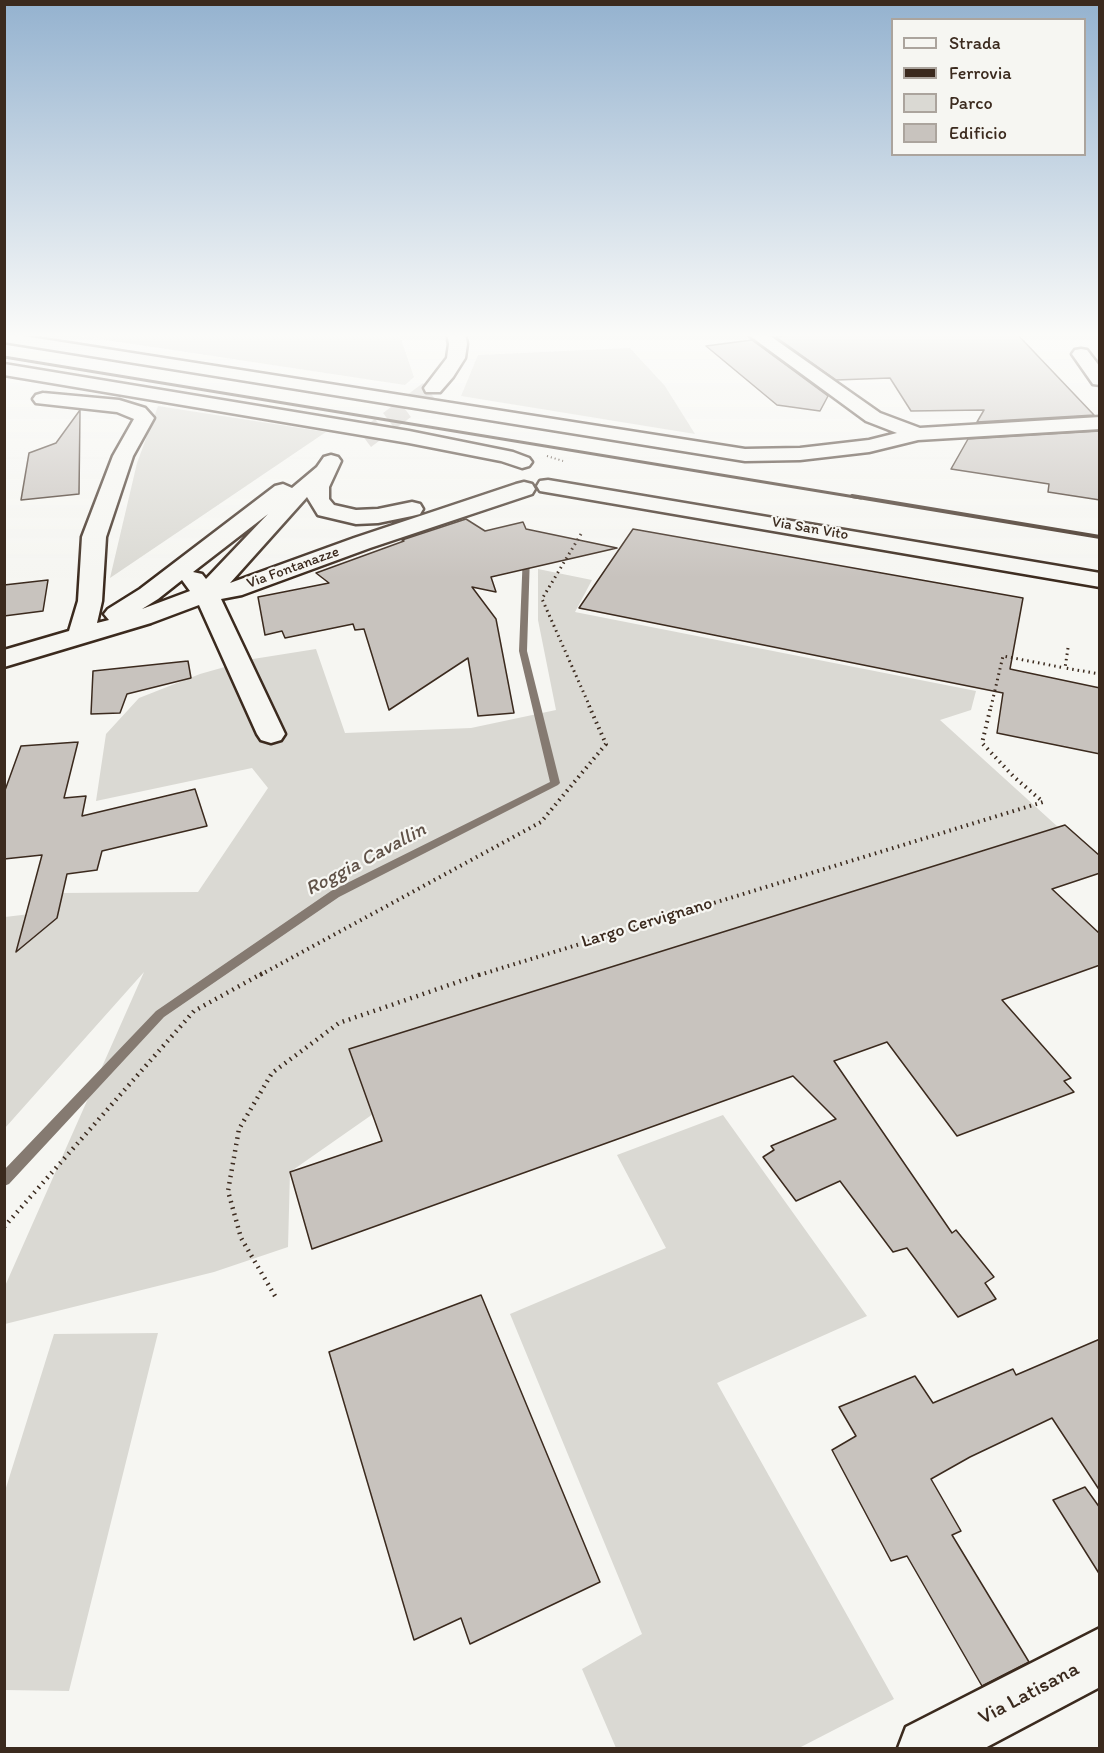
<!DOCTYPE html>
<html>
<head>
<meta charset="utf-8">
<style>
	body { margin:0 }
	#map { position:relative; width:1104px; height:1753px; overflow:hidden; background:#f6f6f2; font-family:Itim,sans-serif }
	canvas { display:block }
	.frame { position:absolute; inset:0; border:6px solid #3b2a1e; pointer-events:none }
	.legend { position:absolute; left:891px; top:18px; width:195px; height:138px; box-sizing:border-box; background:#f6f6f2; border:2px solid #aba49d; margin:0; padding:8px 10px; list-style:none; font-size:18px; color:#3b2a1e }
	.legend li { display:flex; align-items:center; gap:12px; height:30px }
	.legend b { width:30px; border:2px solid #aba49d }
</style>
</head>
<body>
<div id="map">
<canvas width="1104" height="1753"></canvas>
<div class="frame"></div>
<ul class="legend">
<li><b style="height:8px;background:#f6f6f2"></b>Strada</li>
<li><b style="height:8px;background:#3b2a1e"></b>Ferrovia</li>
<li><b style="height:16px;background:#dad9d3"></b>Parco</li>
<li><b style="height:16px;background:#c8c3be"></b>Edificio</li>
</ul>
</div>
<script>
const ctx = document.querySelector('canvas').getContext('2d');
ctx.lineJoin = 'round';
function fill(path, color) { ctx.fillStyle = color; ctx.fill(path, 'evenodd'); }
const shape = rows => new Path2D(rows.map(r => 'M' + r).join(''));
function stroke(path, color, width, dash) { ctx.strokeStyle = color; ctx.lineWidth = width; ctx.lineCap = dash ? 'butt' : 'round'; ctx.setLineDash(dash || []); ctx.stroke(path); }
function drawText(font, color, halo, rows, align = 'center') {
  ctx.font = font + ' Itim,sans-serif'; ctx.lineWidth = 4.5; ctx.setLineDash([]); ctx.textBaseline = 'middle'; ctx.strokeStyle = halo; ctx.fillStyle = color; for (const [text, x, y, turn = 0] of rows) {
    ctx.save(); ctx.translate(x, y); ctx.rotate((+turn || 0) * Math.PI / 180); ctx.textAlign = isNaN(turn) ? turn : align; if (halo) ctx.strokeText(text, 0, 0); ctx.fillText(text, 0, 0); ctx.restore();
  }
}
const green = shape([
	[60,333,399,333,414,377,405,385],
	[630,348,665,386,695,434,461,396,478,355],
	[158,406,326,432,110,578,137,463],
	[538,569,592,580,575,612,976,691,971,710,940,720,1058,827,349,1049,373,1114,290,1172,288,1247,214,1272,5,1324,5,1286,144,972,5,1128,5,917,55,911,61,893,198,892,268,788,252,768,96,801,106,734,139,698,200,674,253,659,316,649,345,733,471,728,556,710,538,620],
	[723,1115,867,1316,717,1383,894,1699,799,1748,616,1748,582,1669,642,1634,510,1314,666,1248,617,1155],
	[158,1333,69,1691,5,1690,5,1491,54,1334]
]);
const stream = shape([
	[523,553,530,555,527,651,560,783,558,785,339,897,164,1017,9,1184,4,1186,4,1170,156,1011,331,891,550,782,519,651,523,553]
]);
const building = shape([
	[808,333,1016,333,1094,415,977,422,984,410,911,411,890,378,836,380,776,337,808,333],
	[752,340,828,396,820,411,777,405,706,346,752,340],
	[80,410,79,494,21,500,29,453,56,443,80,410],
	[1100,431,1100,500,1048,492,1049,484,951,469,968,439,1100,431],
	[466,519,485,531,523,522,526,529,617,548,491,577,496,592,472,587,496,619,514,713,478,716,468,658,389,710,364,629,355,630,353,624,285,638,282,631,265,635,258,597,329,583,316,573,404,541,402,540,466,519],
	[633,529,1023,598,1010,669,1100,688,1100,754,997,733,1003,693,579,608,633,529],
	[48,580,43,611,4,616,4,585,48,580],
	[188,661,191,678,127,694,120,713,91,714,93,671,188,661],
	[78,742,64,798,86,796,82,816,195,789,207,826,102,851,97,870,67,874,57,918,16,952,42,855,4,859,4,793,21,746,78,742],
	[1065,825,1100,856,1100,873,1052,889,1100,934,1100,965,1002,1000,1071,1078,1064,1081,1074,1092,957,1136,887,1042,834,1061,952,1233,956,1230,994,1277,985,1283,996,1299,958,1317,907,1248,893,1252,840,1181,796,1201,763,1157,774,1150,771,1146,836,1119,793,1076,312,1249,290,1172,382,1141,349,1049,1065,825],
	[481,1295,600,1582,470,1644,461,1618,414,1640,329,1352,481,1295],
	[1100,1339,1100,1491,1052,1418,970,1457,931,1479,961,1531,952,1535,1029,1662,982,1686,907,1556,891,1561,832,1450,856,1436,839,1407,915,1376,933,1403,1013,1369,1016,1375,1100,1339],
	[1085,1487,1100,1508,1100,1575,1053,1500,1085,1487]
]);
const minorTunnel = shape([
	[365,439,433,388]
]);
const pathFar3 = shape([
	[547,456,563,461]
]);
const pathFar2 = shape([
	[581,534,542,599,590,707],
	[1068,648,1065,668,1100,674],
	[991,707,1003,656,1065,668]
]);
const pathFar1 = shape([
	[260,975,541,822,606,744,589,706],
	[479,975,1043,802,1013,776,982,743,991,706]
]);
const path = shape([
	[4,1227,194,1011,263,973],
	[275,1296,241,1238,228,1191,239,1129,272,1073,339,1023,484,973]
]);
const minor = shape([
	[4,333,745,449,800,448,869,440,897,433,866,421,746,333,766,333,880,413,920,428,1100,417,1100,429,918,440,869,452,800,460,745,461,4,342,4,333],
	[447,333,465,333,467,344,465,358,453,377,440,392,426,392,424,388,447,358,449,344,447,333],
	[1081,349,1087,350,1100,367,1100,385,1093,384,1072,354,1075,350,1081,349],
	[4,364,409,431,513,452,529,458,532,462,529,466,522,468,501,461,409,443,4,375,4,364],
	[43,393,119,400,145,408,154,418,133,456,106,537,102,601,97,623,109,620,104,614,108,609,140,589,275,486,283,484,292,488,317,467,324,457,331,455,338,457,341,461,329,487,329,499,334,505,356,510,378,509,412,502,420,504,423,509,420,514,412,516,378,523,356,524,318,515,307,497,230,583,354,538,516,484,524,482,532,484,535,489,532,494,370,548,242,595,221,599,285,734,281,740,271,743,261,740,257,734,199,605,151,623,4,667,4,650,69,631,78,601,82,537,113,456,134,419,117,412,36,403,33,399,36,395,43,393],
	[268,514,206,579,202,574,193,572,268,514],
	[182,580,190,591,142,609,158,599,182,580],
	[548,480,1100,573,1100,587,540,491,537,486,540,481,548,480],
	[1100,1628,1100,1687,985,1748,898,1748,906,1727,1100,1628]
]);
const railFar1 = shape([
	[4,357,861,498]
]);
const rail = shape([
	[852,496,1100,537]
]);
const farStreetnames = [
	["Via San Vito",810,529,10],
	["Via Fontanazze",293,568,-20]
];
const streetNames = [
	["Largo Cervignano",647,923,-17]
];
const waterNames = [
	["Roggia Cavallin",366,860,-28]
];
const nearStreetnames = [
	["Via Latisana",1029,1694,-28]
];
fill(green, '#dad9d3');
fill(stream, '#857a71');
fill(building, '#c8c3be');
stroke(building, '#3b2a1e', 1.5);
stroke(minorTunnel, '#d1cdc8', 20, [20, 10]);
stroke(minor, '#3b2a1e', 5);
stroke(pathFar3, '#3b2a1e', 2, [1, 3]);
stroke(pathFar2, '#3b2a1e', 3, [1.5, 4]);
stroke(pathFar1, '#3b2a1e', 4, [1.5, 4.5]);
stroke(path, '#3b2a1e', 4.5, [1.5, 5]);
fill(minor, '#f6f6f2');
stroke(railFar1, '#3b2a1e', 3);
stroke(rail, '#3b2a1e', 4);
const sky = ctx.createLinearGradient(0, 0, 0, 578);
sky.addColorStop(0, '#94b2cf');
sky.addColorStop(0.58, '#fbfbf9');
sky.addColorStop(1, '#fbfbf900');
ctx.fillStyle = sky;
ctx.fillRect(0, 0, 1104, 578);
drawText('15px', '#3b2a1e', '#f6f6f2', farStreetnames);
drawText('18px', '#3b2a1e', '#f6f6f2', streetNames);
drawText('italic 20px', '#605248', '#f6f6f2', waterNames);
drawText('21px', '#3b2a1e', '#f6f6f2', nearStreetnames);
</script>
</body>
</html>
